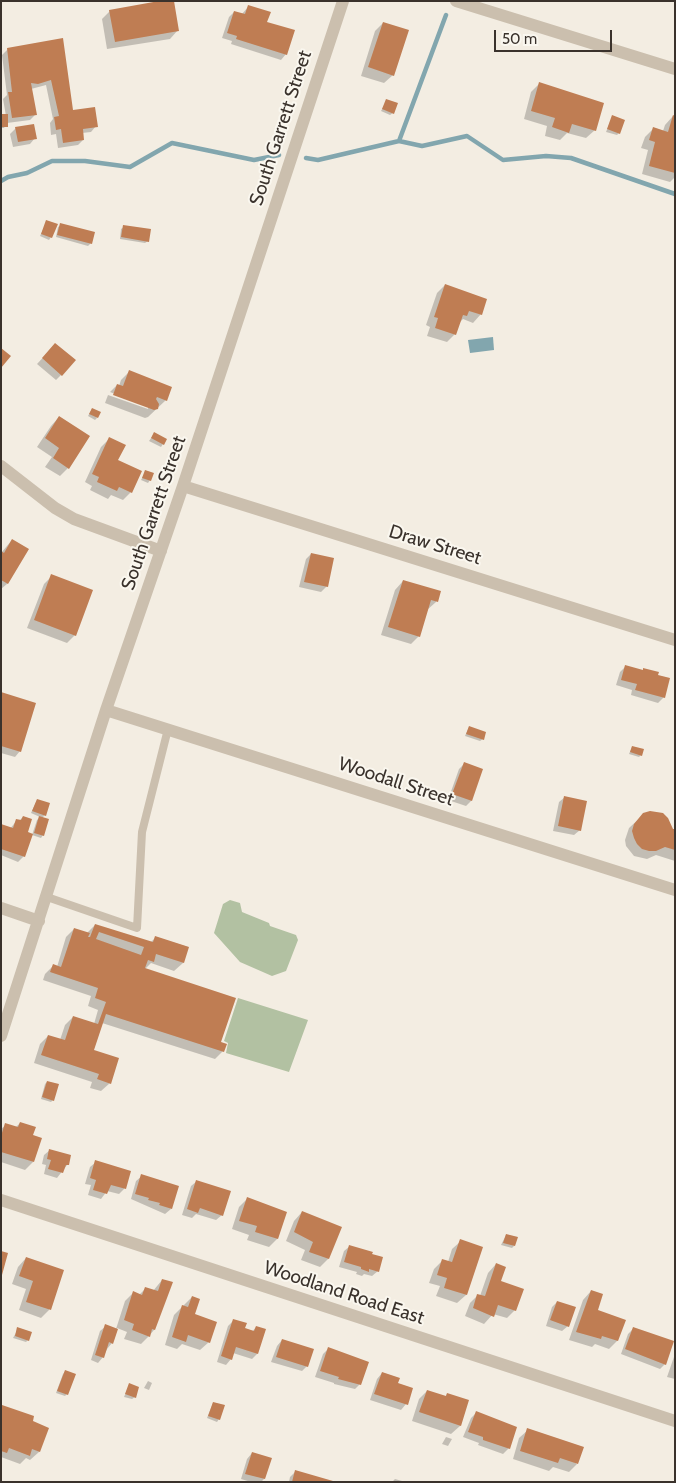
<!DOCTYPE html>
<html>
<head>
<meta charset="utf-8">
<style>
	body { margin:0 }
	#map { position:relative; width:676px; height:1483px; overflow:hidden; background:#f3ede2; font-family:Cabin,sans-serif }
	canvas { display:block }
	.frame { position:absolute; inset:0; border:2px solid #3a322c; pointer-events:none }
	.scale { position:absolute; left:494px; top:30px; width:118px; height:22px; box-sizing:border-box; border:2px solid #3a322c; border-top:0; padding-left:6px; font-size:15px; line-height:18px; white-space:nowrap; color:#3a322c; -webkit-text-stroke:4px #faf7ef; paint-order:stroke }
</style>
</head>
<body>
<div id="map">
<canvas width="676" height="1483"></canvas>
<div class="frame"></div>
<div class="scale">50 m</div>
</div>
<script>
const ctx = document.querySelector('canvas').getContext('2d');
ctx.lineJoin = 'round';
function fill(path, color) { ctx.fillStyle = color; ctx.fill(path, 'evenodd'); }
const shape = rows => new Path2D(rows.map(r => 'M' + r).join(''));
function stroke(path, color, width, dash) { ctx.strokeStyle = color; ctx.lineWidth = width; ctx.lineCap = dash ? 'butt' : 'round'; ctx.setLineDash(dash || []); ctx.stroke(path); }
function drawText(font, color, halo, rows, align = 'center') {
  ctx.font = font + ' Cabin,sans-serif'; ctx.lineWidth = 4; ctx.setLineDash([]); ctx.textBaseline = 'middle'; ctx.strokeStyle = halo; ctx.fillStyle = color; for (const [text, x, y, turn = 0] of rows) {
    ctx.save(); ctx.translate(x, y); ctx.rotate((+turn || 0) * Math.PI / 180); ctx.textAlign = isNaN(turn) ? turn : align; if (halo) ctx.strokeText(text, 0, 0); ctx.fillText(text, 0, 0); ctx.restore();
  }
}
const green = shape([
	[230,900,240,903,242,912,269,923,270,926,296,935,298,940,286,971,272,976,240,962,214,933,223,904],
	[238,998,308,1020,289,1072,226,1053,228,1043,224,1041]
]);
const water = shape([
	[493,337,494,350,470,353,468,340]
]);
const shadow = shape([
	[248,7,266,22,286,54,281,60,231,44,232,41,222,38,229,17,234,12,242,14],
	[110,11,178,30,170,39,107,49,102,19],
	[383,23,393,75,384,83,361,76,375,31],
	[62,39,72,111,96,126,91,132,82,133,83,140,78,145,58,148,56,134,51,135,50,123,53,119,46,85,31,89,35,115,30,120,7,123,4,128,1,128,1,116,6,116,3,99,7,95,2,55,8,49],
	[539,84,595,130,586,138,567,133,560,140,545,136,547,126,524,119,531,92],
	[387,100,393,113,390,115,381,111],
	[673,116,675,117,675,177,670,182,642,174,648,150,641,148,645,137,653,129,663,131,665,125],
	[612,117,619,133,617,135,606,132],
	[16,128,35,138,30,144,13,147,10,134],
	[47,221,51,237,49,240,40,236],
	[61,225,91,243,88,246,56,237,58,227],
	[124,227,148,241,145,243,120,239,121,229],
	[445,285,481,314,473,323,463,319,459,323,455,334,447,342,427,336,430,327,426,325,437,293],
	[50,350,61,375,56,380,37,364],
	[129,372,166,400,148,417,145,418,105,403,108,395,148,409,148,407,110,392,117,385,119,386,121,380],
	[92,409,97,418,95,420,88,416],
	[59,417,68,468,60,476,45,467,52,457,37,447,51,426],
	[154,434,163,444,161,447,149,441],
	[110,438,116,460,131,492,123,500,111,495,108,499,90,490,92,486,85,482,101,447],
	[146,471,150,480,148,483,141,480],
	[12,540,27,549,7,584,1,589,1,553],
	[311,554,327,586,321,592,299,587,306,559],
	[52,576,75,635,67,643,27,628,44,584],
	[403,581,439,592,436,602,427,610,419,636,411,644,381,635,395,590],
	[625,667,641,671,644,669,664,697,658,703,631,695,632,690,616,685,620,672],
	[1,694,20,751,15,757,1,753],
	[469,727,483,739,480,741,465,736],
	[632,747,641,755,639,757,629,754],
	[464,764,482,770,471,801,466,806,448,800,459,769],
	[565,797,580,830,574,835,553,831,559,802],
	[37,800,45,815,42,818,43,835,41,838,32,835,37,820,40,817,31,813],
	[643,815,675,831,675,861,656,855,647,859,634,856,626,846,625,840,629,828],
	[23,817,24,856,18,862,1,855,1,826,10,829,17,820,19,821],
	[95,925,150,943,156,937,188,947,183,963,174,971,151,963,145,969,220,1043,223,1051,215,1059,102,1023,93,1051,110,1083,101,1091,90,1088,92,1082,34,1063,40,1044,48,1036,60,1040,65,1025,73,1017,94,1024,98,1010,88,1006,91,996,43,980,45,974,53,966,57,967,66,937,74,929,87,933],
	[47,1082,53,1100,51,1102,41,1099,45,1084],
	[20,1123,33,1162,25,1170,1,1162,1,1129,6,1125,15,1128],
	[50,1150,67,1165,57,1178,44,1174,46,1165,42,1164,44,1155],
	[96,1162,130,1172,124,1189,119,1194,107,1191,101,1199,88,1195,91,1185,85,1184,90,1167],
	[142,1176,171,1209,165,1214,131,1199,136,1181],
	[197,1181,222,1215,216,1220,196,1214,192,1218,182,1215,191,1186],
	[247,1199,286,1213,277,1239,269,1247,247,1240,249,1235,232,1229,239,1207],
	[302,1212,340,1227,328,1259,320,1267,301,1260,305,1250,286,1241,294,1221],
	[506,1235,514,1246,512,1248,501,1245],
	[461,1241,466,1295,457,1303,436,1296,440,1286,429,1283,434,1269,443,1260,448,1262,452,1249],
	[350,1246,378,1271,372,1276,364,1274,362,1276,356,1274,357,1272,339,1267,344,1251],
	[26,1258,63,1271,49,1310,41,1318,19,1310,26,1289,12,1284,18,1267],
	[496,1264,500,1282,515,1310,507,1318,493,1314,484,1324,465,1316,470,1303,478,1295,480,1296,488,1273],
	[162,1280,171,1283,154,1330,149,1336,141,1344,124,1339,127,1332,117,1328,112,1343,107,1349,103,1357,98,1363,91,1360,100,1331,106,1326,116,1329,125,1301,133,1293,139,1295,145,1289,153,1291],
	[591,1291,596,1311,624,1321,617,1341,609,1349,595,1344,592,1347,569,1340,583,1300],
	[192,1297,194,1315,209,1342,200,1350,182,1344,177,1349,165,1345,174,1315],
	[557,1302,568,1326,562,1331,546,1326,552,1307],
	[234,1320,244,1329,252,1332,256,1327,257,1354,252,1359,233,1353,231,1359,226,1365,217,1362,228,1326],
	[18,1329,28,1340,26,1342,13,1338],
	[633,1329,665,1364,660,1369,621,1354,628,1334],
	[282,1340,307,1366,302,1371,271,1362,277,1346],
	[328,1349,360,1384,355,1389,334,1384,334,1383,315,1377,323,1354],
	[675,1354,675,1379,667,1377],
	[65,1372,67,1394,65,1396,56,1393,63,1374],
	[382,1373,397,1384,406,1404,401,1410,370,1400,377,1379],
	[148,1381,152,1383,149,1390,144,1388],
	[129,1385,135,1397,132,1399,124,1397],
	[427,1391,445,1397,447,1394,468,1401,460,1426,451,1434,412,1421,419,1399],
	[213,1403,219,1419,217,1422,207,1418],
	[2,1406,47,1429,39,1452,30,1460,26,1458,20,1464,1,1457],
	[476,1413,509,1448,503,1454,478,1445,479,1443,463,1437,471,1418],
	[528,1430,577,1464,569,1472,553,1467,549,1471,513,1459,519,1438],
	[446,1437,452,1439,448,1446,442,1444],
	[252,1453,264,1479,261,1482,251,1482,241,1479,247,1459],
	[295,1472,330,1482,289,1482,290,1477],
	[395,1479,402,1481,402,1482,392,1482]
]);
const stream = shape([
	[399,141,422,146,467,136,503,160,546,156,571,158,675,194],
	[306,158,318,160,399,141,446,15],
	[1,181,8,177,27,173,52,161,85,161,130,167,172,143,254,160,279,155]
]);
const building = shape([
	[159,1,174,1,179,31,115,42,109,10],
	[248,5,271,12,267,22,295,30,287,55,236,39,237,36,227,33,234,11,245,14],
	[383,22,409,30,394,76,368,67],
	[63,38,73,110,95,107,98,127,83,129,84,140,63,143,61,129,56,130,54,117,59,116,51,80,38,84,31,83,37,115,12,118,8,92,12,92,7,48],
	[539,82,604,103,596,131,572,124,569,133,552,127,555,118,531,111],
	[386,99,398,103,394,114,382,109],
	[1,114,8,114,8,127,1,127],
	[612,115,625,120,620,134,607,129],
	[673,115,675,116,675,173,649,166,655,142,649,140,653,127,668,132],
	[34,124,37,139,18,142,15,127],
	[46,220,58,224,52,238,41,234],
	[60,223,95,232,92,244,57,235],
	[123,225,151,229,149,242,121,237],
	[445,284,487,299,482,315,469,311,467,316,463,315,456,335,435,328,438,318,434,317],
	[55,343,76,360,62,376,42,358],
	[1,348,11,356,1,368],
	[129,370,172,387,167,401,157,397,156,399,159,404,158,409,154,410,113,395,117,384,123,386],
	[92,408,101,412,98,418,89,414],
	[59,416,90,436,69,469,53,458,59,448,45,438],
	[154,432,167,439,164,445,151,438],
	[109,437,126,445,118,460,142,471,132,493,119,487,117,491,97,482,99,477,92,474],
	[145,470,154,473,151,481,142,478],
	[12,539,29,549,8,584,1,580,1,551,4,553],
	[311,553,334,558,328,587,304,582],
	[51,574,93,590,76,636,34,620],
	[403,580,441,591,438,602,431,600,420,637,388,627],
	[625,665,643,670,643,668,659,672,658,675,670,678,665,698,635,690,637,684,621,680],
	[1,692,36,703,21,752,1,746],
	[469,726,486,732,484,740,466,734],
	[632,746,644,749,642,756,630,752],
	[464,762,483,769,472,801,452,794],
	[564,796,587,801,581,831,558,826],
	[37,799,50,803,46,816,32,811],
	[650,811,663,813,668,818,673,829,675,829,675,850,665,847,656,851,649,851,642,849,637,844,634,838,632,831,634,824,643,813],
	[23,816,32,819,28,832,33,834,25,857,1,849,1,824,13,828,16,819,21,820],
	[39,816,49,819,44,836,34,833],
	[95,924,153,942,155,936,189,947,184,963,156,954,154,962,148,960,145,968,236,998,221,1042,227,1044,224,1052,106,1014,94,1050,119,1058,111,1084,97,1079,99,1074,41,1055,48,1035,65,1040,73,1016,98,1024,106,1002,95,998,98,988,50,972,53,964,61,967,74,928,90,933,88,937,90,937],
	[99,932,144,947,141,955,96,939],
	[47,1081,59,1084,54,1101,42,1097],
	[20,1122,36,1127,33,1135,42,1138,34,1162,1,1152,1,1136,5,1123,18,1127],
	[49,1149,71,1155,69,1165,66,1165,63,1173,48,1169,51,1160,47,1159],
	[95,1160,131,1171,126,1189,111,1185,107,1194,93,1190,96,1180,90,1178],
	[141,1174,179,1186,172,1209,159,1205,160,1203,148,1200,149,1198,135,1194],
	[196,1180,231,1191,223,1216,200,1208,198,1213,187,1209],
	[247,1197,287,1212,278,1239,255,1232,257,1226,239,1221],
	[302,1211,342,1227,329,1259,309,1252,313,1242,294,1232],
	[506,1234,518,1237,515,1246,503,1243],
	[460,1239,483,1247,467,1295,444,1288,447,1278,437,1275,442,1259,452,1262],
	[349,1245,373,1252,372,1254,383,1257,379,1272,369,1269,369,1272,361,1269,361,1267,344,1262],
	[1,1251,8,1253,2,1275,1,1275],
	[26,1257,64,1270,51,1310,26,1302,33,1281,19,1276],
	[496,1263,506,1267,501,1281,524,1289,516,1311,498,1305,494,1317,473,1308,477,1294,485,1296],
	[162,1279,173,1282,155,1330,152,1329,150,1337,132,1330,134,1324,124,1320,133,1291,142,1295,145,1287,158,1291],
	[591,1290,603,1294,598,1310,626,1320,618,1341,602,1336,601,1339,576,1332],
	[192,1296,200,1299,195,1314,217,1322,210,1343,188,1335,186,1342,172,1337,182,1305,188,1307],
	[557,1301,576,1307,569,1327,550,1320],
	[233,1319,247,1323,245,1328,254,1331,256,1326,266,1329,258,1354,236,1347,232,1360,221,1356],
	[105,1324,118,1329,113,1344,109,1342,104,1358,95,1355],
	[17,1327,32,1332,29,1341,15,1336],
	[633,1327,674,1341,666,1365,625,1349],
	[282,1339,314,1349,308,1367,276,1357],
	[328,1347,369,1362,361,1385,338,1379,339,1377,320,1371],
	[65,1370,76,1374,68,1395,57,1391],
	[382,1372,400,1378,398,1383,413,1388,408,1405,374,1394],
	[129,1383,139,1387,136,1398,125,1394],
	[427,1390,446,1396,447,1393,469,1400,461,1426,419,1412],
	[213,1402,225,1405,220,1420,208,1416],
	[2,1405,34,1416,33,1421,49,1428,40,1452,32,1449,30,1456,9,1448,7,1453,1,1451],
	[476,1411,517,1427,510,1449,483,1440,483,1437,468,1432],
	[527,1428,584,1447,578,1464,560,1458,558,1463,520,1451],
	[252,1452,272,1458,265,1479,245,1474],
	[295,1470,333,1481,333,1482,292,1482]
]);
const service = shape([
	[47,897,137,928,142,832,168,729]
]);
const minor = shape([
	[456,1,675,69],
	[1,466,55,508,74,519,161,551],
	[183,486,675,640],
	[106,710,675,890],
	[1,908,39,921],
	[1,1036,106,710,183,486,343,1],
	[1,1200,675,1421]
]);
const streetNames = [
	["South Garrett Street",281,128,-72],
	["South Garrett Street",154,513,-71],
	["Draw Street",435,545,17],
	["Woodall Street",396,782,18],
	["Woodland Road East",344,1293,18]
];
fill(green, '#b2c1a2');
fill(water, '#82a6ae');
fill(shadow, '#0003');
stroke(stream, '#82a6ae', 4.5);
fill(building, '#bf7d53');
stroke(service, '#cbbfae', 8);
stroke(minor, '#cbbfae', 12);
drawText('19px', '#3a322c', '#faf7ef', streetNames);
</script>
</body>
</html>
